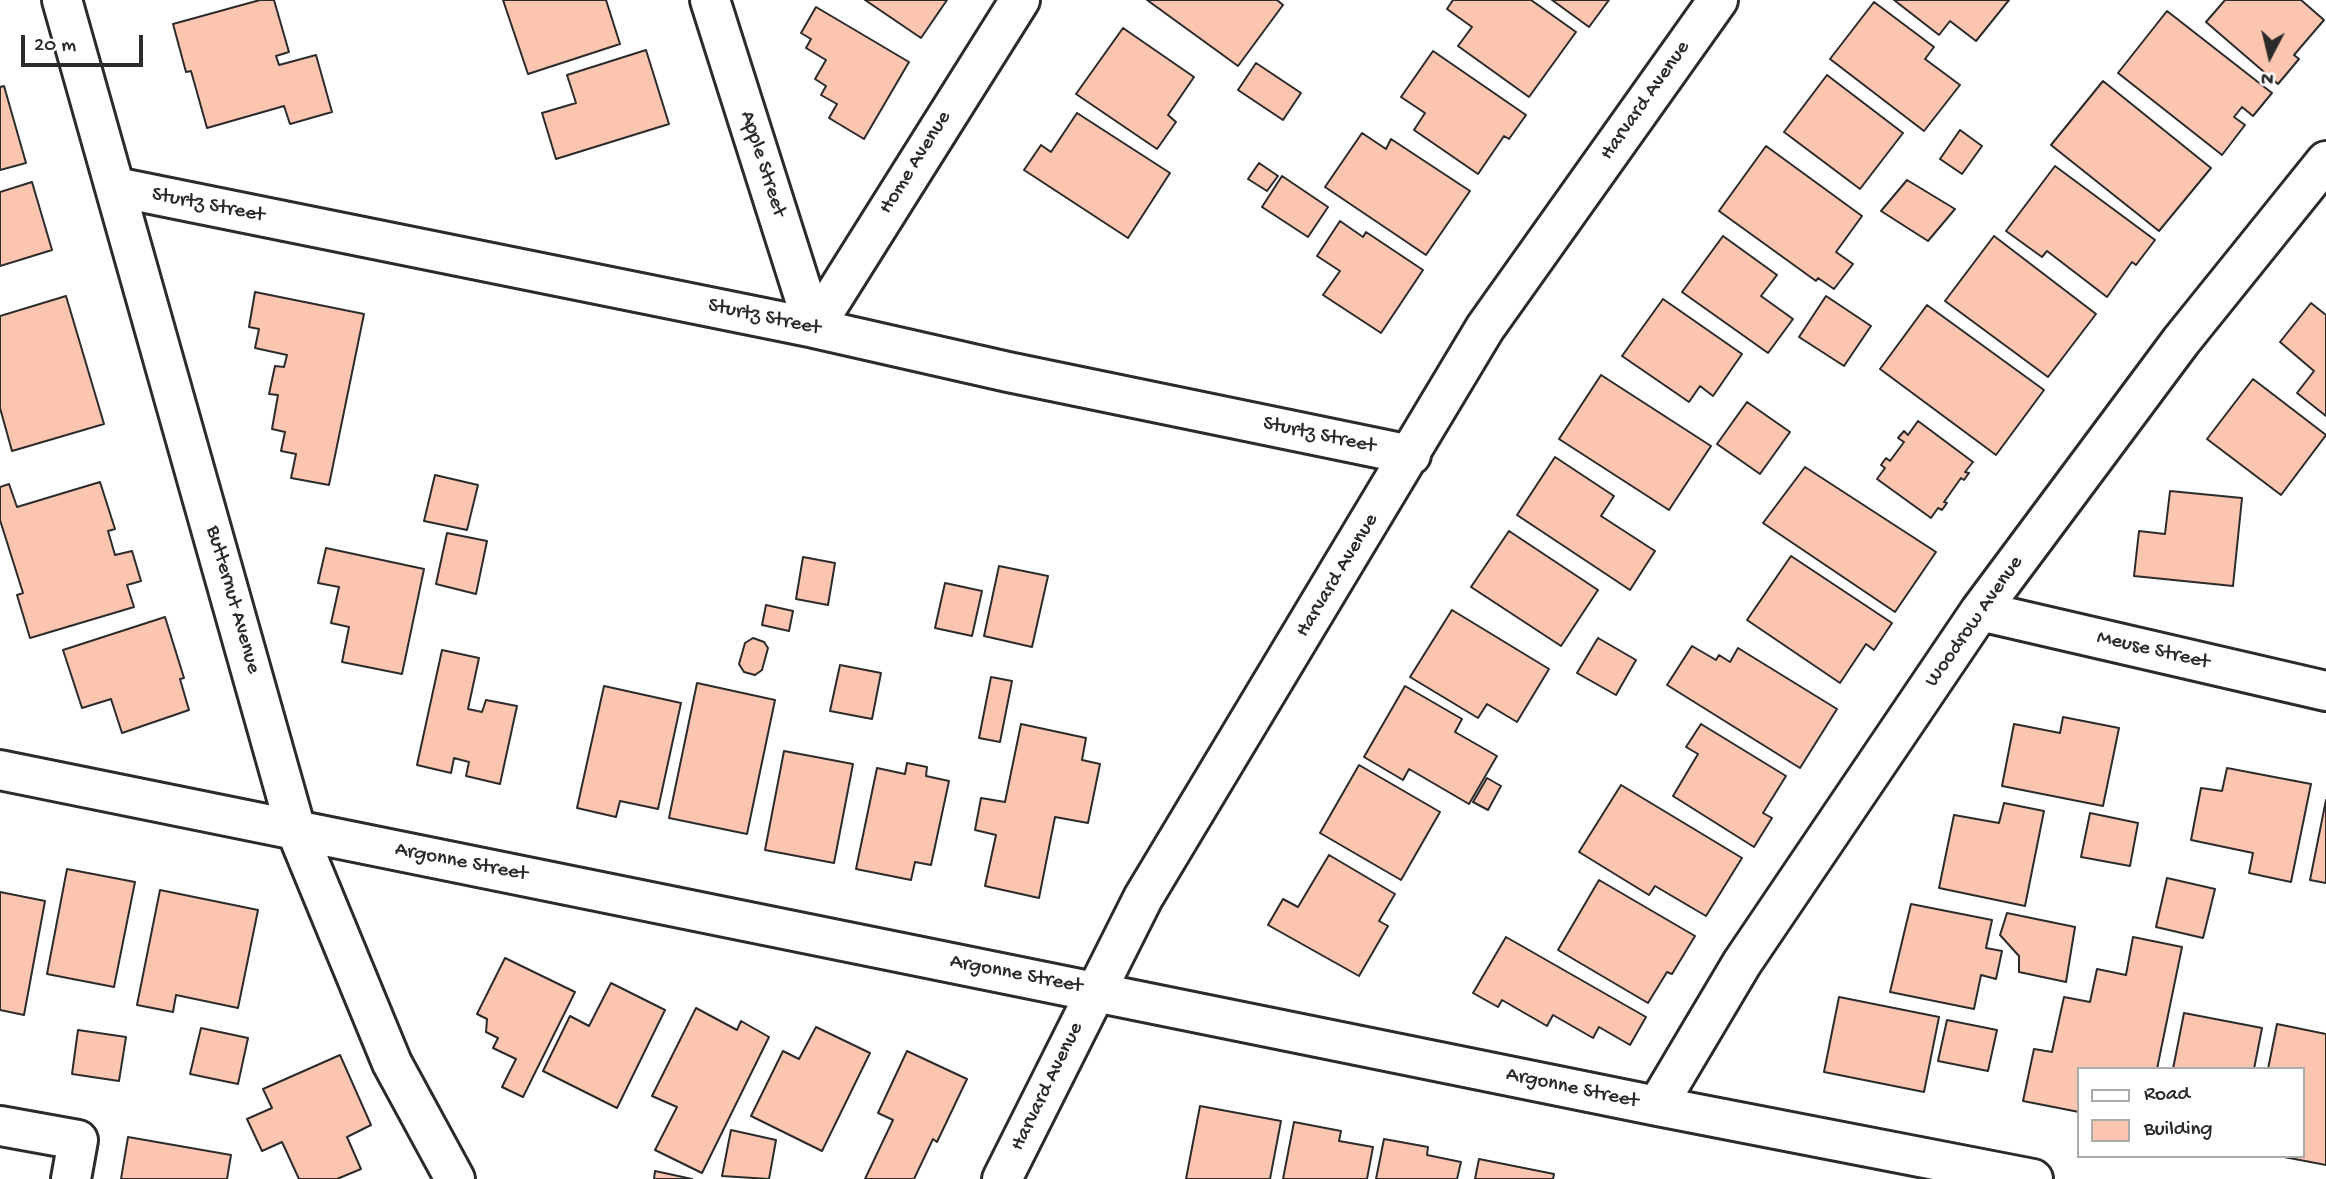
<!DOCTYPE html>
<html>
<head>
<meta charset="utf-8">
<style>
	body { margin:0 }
	#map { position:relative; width:2326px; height:1179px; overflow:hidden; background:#fff; font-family:"Gochi Hand",sans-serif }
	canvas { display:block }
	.legend { position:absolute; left:2077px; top:1067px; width:228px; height:91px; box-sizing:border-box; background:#fff; border:2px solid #aaa; margin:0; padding:9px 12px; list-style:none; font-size:21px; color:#2b2b2b }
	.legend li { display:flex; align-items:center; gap:14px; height:35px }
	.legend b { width:35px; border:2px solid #aaa }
	.north { position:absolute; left:2235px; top:21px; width:70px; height:70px; -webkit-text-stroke:5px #fff; paint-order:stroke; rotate:187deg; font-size:19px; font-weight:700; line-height:28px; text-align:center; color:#2b2b2b }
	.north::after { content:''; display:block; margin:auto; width:24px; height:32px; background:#2b2b2b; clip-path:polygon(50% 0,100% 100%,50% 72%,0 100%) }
	.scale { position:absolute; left:21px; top:35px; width:122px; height:32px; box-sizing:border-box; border:4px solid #2b2b2b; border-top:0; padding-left:9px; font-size:21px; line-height:24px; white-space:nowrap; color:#2b2b2b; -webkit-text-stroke:5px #fff; paint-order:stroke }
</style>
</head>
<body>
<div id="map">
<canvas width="2326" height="1179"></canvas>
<ul class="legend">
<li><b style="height:9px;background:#fff"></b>Road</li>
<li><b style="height:19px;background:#fcc5b0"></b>Building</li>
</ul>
<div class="north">N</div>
<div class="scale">20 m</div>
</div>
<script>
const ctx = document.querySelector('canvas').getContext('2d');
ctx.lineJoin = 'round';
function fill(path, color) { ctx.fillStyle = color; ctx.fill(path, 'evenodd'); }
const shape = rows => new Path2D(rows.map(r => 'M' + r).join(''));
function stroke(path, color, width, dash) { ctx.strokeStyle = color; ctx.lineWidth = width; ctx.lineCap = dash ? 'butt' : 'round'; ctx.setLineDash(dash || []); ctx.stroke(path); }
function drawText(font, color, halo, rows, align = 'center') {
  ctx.font = font + ' "Gochi Hand",sans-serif'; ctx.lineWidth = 5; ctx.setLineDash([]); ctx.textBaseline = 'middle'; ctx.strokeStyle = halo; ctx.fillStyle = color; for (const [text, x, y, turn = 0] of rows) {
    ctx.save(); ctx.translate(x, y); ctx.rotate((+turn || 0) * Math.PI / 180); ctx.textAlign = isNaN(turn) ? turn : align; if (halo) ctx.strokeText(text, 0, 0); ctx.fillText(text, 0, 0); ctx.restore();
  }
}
const building = shape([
	[260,0,274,0,289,52,276,56,279,65,316,55,332,112,290,124,284,106,207,128,191,71,186,72,173,24,260,0],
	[503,0,606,0,620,44,528,74,503,0],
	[865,0,947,0,921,38,865,0],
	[1147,0,1277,0,1283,5,1238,66,1147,0],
	[1453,0,1531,0,1576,32,1529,97,1458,46,1472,27,1447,9,1453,0],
	[1552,0,1609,0,1589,27,1552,0],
	[1894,0,2009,0,1976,41,1950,21,1939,35,1894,0],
	[2225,0,2301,0,2324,20,2294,55,2299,59,2278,84,2206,22,2225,0],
	[1874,2,1934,47,1925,59,1960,85,1924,131,1830,59,1874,2],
	[816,7,909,62,864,139,829,118,837,104,821,95,826,86,815,79,826,60,806,48,811,39,801,33,816,7],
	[2167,11,2272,93,2253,116,2242,107,2234,117,2245,125,2222,155,2118,73,2167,11],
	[1123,28,1194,77,1168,115,1176,122,1157,149,1076,94,1123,28],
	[646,50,669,124,556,159,542,113,576,103,567,75,646,50],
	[1433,51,1526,115,1509,139,1504,136,1478,174,1414,130,1425,113,1401,97,1433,51],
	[1256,63,1301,93,1283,120,1238,90,1256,63],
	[1827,75,1903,133,1860,189,1784,132,1827,75],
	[2103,81,2211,168,2159,231,2051,145,2103,81],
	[4,86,26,163,0,170,0,87,4,86],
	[1077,113,1170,173,1128,238,1024,170,1041,145,1051,152,1077,113],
	[1960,130,1982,146,1962,174,1940,159,1960,130],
	[1362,133,1386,149,1391,139,1470,191,1426,255,1325,187,1362,133],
	[1766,146,1862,216,1836,252,1853,264,1834,289,1818,278,1816,281,1719,211,1766,146],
	[1259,163,1278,176,1267,191,1248,179,1259,163],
	[2055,166,2155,240,2136,265,2132,262,2107,297,2047,251,2042,257,2006,231,2055,166],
	[1282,176,1328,207,1308,237,1262,207,1282,176],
	[1907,180,1955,209,1928,241,1881,211,1907,180],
	[32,182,52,250,0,266,0,192,32,182],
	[1340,221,1363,237,1366,232,1423,270,1381,333,1323,295,1340,271,1317,256,1340,221],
	[1723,236,1777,275,1761,296,1793,319,1768,353,1682,292,1723,236],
	[1994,236,2096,314,2048,377,1945,301,1994,236],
	[255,292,364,314,329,485,291,478,296,454,281,451,285,432,272,429,278,395,269,394,275,366,284,367,287,355,255,348,259,329,249,327,255,292],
	[66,296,104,424,12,451,0,408,0,316,66,296],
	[1826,296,1871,326,1844,366,1799,337,1826,296],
	[1663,299,1742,354,1713,396,1700,386,1689,402,1622,356,1663,299],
	[2311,303,2326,315,2326,416,2297,393,2314,371,2280,342,2311,303],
	[1927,305,2044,390,1996,455,1880,369,1927,305],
	[1601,375,1711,446,1669,510,1559,439,1601,375],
	[2253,379,2326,435,2281,495,2207,439,2253,379],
	[1747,402,1790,432,1760,474,1717,444,1747,402],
	[1918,421,1973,462,1965,472,1969,473,1964,480,1961,478,1944,502,1947,503,1942,510,1938,508,1931,518,1877,479,1885,468,1881,465,1886,458,1890,461,1904,442,1898,438,1904,431,1908,435,1918,421],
	[1555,457,1614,496,1601,516,1655,551,1630,590,1517,515,1555,457],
	[1805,467,1936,552,1895,612,1763,523,1805,467],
	[435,475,478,485,467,530,424,521,435,475],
	[100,482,115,529,108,531,115,555,132,551,141,581,127,585,134,607,30,638,17,595,23,593,0,520,0,487,9,484,17,507,100,482],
	[2170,491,2242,498,2233,586,2134,576,2139,531,2165,534,2170,491],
	[1509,531,1598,590,1561,646,1471,587,1509,531],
	[447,533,487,541,476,594,436,584,447,533],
	[326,548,424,569,402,674,342,662,349,627,331,623,339,587,318,583,326,548],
	[1791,556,1892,623,1874,650,1866,644,1840,683,1747,620,1791,556],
	[803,557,835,563,828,605,796,599,803,557],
	[999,566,1048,576,1032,647,984,636,999,566],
	[945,583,982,591,972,636,935,628,945,583],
	[766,605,793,611,789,631,762,625,766,605],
	[1452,610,1549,669,1517,722,1487,704,1478,718,1410,677,1452,610],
	[165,617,184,678,180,679,189,710,122,733,111,699,82,708,63,650,165,617],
	[753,638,764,642,768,648,762,670,755,675,744,672,739,664,745,643,753,638],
	[1598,638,1636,660,1616,695,1577,673,1598,638],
	[1692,646,1716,660,1719,655,1730,662,1738,648,1837,709,1800,768,1667,685,1692,646],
	[442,650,479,658,468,709,482,712,486,700,517,706,500,784,466,776,469,762,454,758,451,773,417,765,442,650],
	[840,665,881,673,872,719,830,711,840,665],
	[991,677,1012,681,1000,742,979,738,991,677],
	[697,683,775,700,747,834,669,818,697,683],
	[604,686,681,703,658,809,620,801,616,817,577,808,604,686],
	[1405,686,1462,719,1455,732,1497,756,1469,804,1409,769,1403,780,1364,757,1405,686],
	[2063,717,2119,728,2103,806,2002,786,2014,724,2060,733,2063,717],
	[1021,724,1086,738,1082,760,1100,764,1088,823,1055,817,1039,898,985,886,996,835,975,830,981,798,1005,802,1021,724],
	[1701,724,1786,776,1763,813,1772,818,1754,847,1673,796,1698,754,1686,747,1701,724],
	[784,751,853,764,834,863,765,850,784,751],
	[907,763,927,767,926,776,949,781,931,865,915,862,911,880,856,869,877,768,905,774,907,763],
	[1359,765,1440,812,1401,880,1320,833,1359,765],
	[2227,768,2311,784,2291,882,2249,873,2253,853,2191,840,2201,788,2222,791,2227,768],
	[1487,778,1501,786,1488,810,1473,802,1487,778],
	[1621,785,1742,858,1706,916,1655,886,1649,895,1579,852,1621,785],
	[2326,800,2326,883,2310,880,2326,800],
	[2004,803,2044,811,2025,906,1939,888,1954,815,1999,823,2004,803],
	[2090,813,2138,823,2130,866,2081,857,2090,813],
	[1329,855,1395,894,1379,921,1388,926,1359,976,1268,925,1283,899,1298,907,1329,855],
	[67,869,135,882,114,987,47,974,67,869],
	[2167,878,2215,889,2203,938,2156,927,2167,878],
	[1599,880,1695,936,1672,974,1667,972,1648,1003,1558,950,1599,880],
	[160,890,258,910,238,1008,176,995,173,1012,137,1005,160,890],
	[0,892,45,901,24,1015,0,1010,0,892],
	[1911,904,1992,920,1986,948,2002,951,1996,979,1981,975,1974,1009,1890,992,1911,904],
	[2007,913,2075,927,2066,982,2019,972,2019,956,2000,935,2007,913],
	[1506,937,1646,1017,1630,1045,1599,1027,1593,1038,1553,1015,1547,1026,1502,1000,1498,1007,1473,993,1506,937],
	[2133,937,2182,947,2157,1069,2079,1069,2079,1112,2023,1101,2034,1049,2052,1052,2064,997,2090,1002,2097,969,2126,975,2133,937],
	[505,958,575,992,523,1097,502,1087,516,1059,493,1048,498,1038,486,1032,487,1019,477,1014,505,958],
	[611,983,665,1010,617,1108,543,1071,570,1016,589,1026,611,983],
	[1839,997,1939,1017,1924,1092,1824,1072,1839,997],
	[696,1008,737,1030,741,1021,769,1037,702,1173,655,1150,677,1107,652,1096,696,1008],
	[2184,1013,2262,1028,2254,1069,2173,1069,2184,1013],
	[1947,1020,1997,1030,1988,1071,1938,1061,1947,1020],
	[2277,1024,2326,1034,2326,1165,2279,1156,2303,1156,2303,1069,2268,1069,2277,1024],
	[816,1027,870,1053,822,1151,751,1116,783,1051,799,1059,816,1027],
	[201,1028,248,1038,238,1084,190,1074,201,1028],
	[78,1030,126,1037,119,1081,72,1074,78,1030],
	[907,1051,967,1079,937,1142,933,1139,914,1179,865,1179,893,1120,878,1113,907,1051],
	[340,1055,371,1125,347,1137,361,1169,337,1179,299,1179,282,1142,262,1151,247,1119,272,1108,263,1089,340,1055],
	[1200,1106,1281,1121,1270,1179,1186,1179,1200,1106],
	[1294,1122,1341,1131,1339,1141,1373,1147,1367,1179,1283,1179,1294,1122],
	[731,1130,776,1140,769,1179,722,1176,731,1130],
	[128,1137,231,1155,227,1179,121,1179,128,1137],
	[1384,1139,1428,1147,1427,1155,1461,1162,1457,1179,1376,1179,1384,1139],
	[1479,1159,1554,1174,1553,1179,1475,1179,1479,1159],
	[655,1171,692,1179,654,1179,655,1171]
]);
const minor = shape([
	[62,0,296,830,392,1063,455,1179],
	[710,0,814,328],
	[116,187,814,328,1008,372,1411,455],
	[814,328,1020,0],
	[1980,611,2326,691],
	[0,770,1657,1106,2033,1179],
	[1657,1106,1742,963,1980,611,2181,341,2326,161],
	[0,1126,78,1140,71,1179],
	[1002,1179,1143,898,1485,328,1718,0]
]);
const streetNames = [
	["Harvard Avenue",1646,101,-55],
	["Home Avenue",916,163,-58],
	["Apple Street",762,164,72],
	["Sturtz Street",208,206,11],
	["Sturtz Street",764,318,12],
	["Sturtz Street",1319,436,12],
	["Harvard Avenue",1338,576,-59],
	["Butternut Avenue",232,600,74],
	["Woodrow Avenue",1975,622,-55],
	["Meuse Street",2153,651,13],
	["Argonne Street",461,863,11],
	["Argonne Street",1016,975,11],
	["Harvard Avenue",1048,1087,-64],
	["Argonne Street",1572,1089,12]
];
fill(building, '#fcc5b0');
stroke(building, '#2b2b2b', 2);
stroke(minor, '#2b2b2b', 44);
stroke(minor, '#fff', 38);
drawText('21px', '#2b2b2b', '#fff', streetNames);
</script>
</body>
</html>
